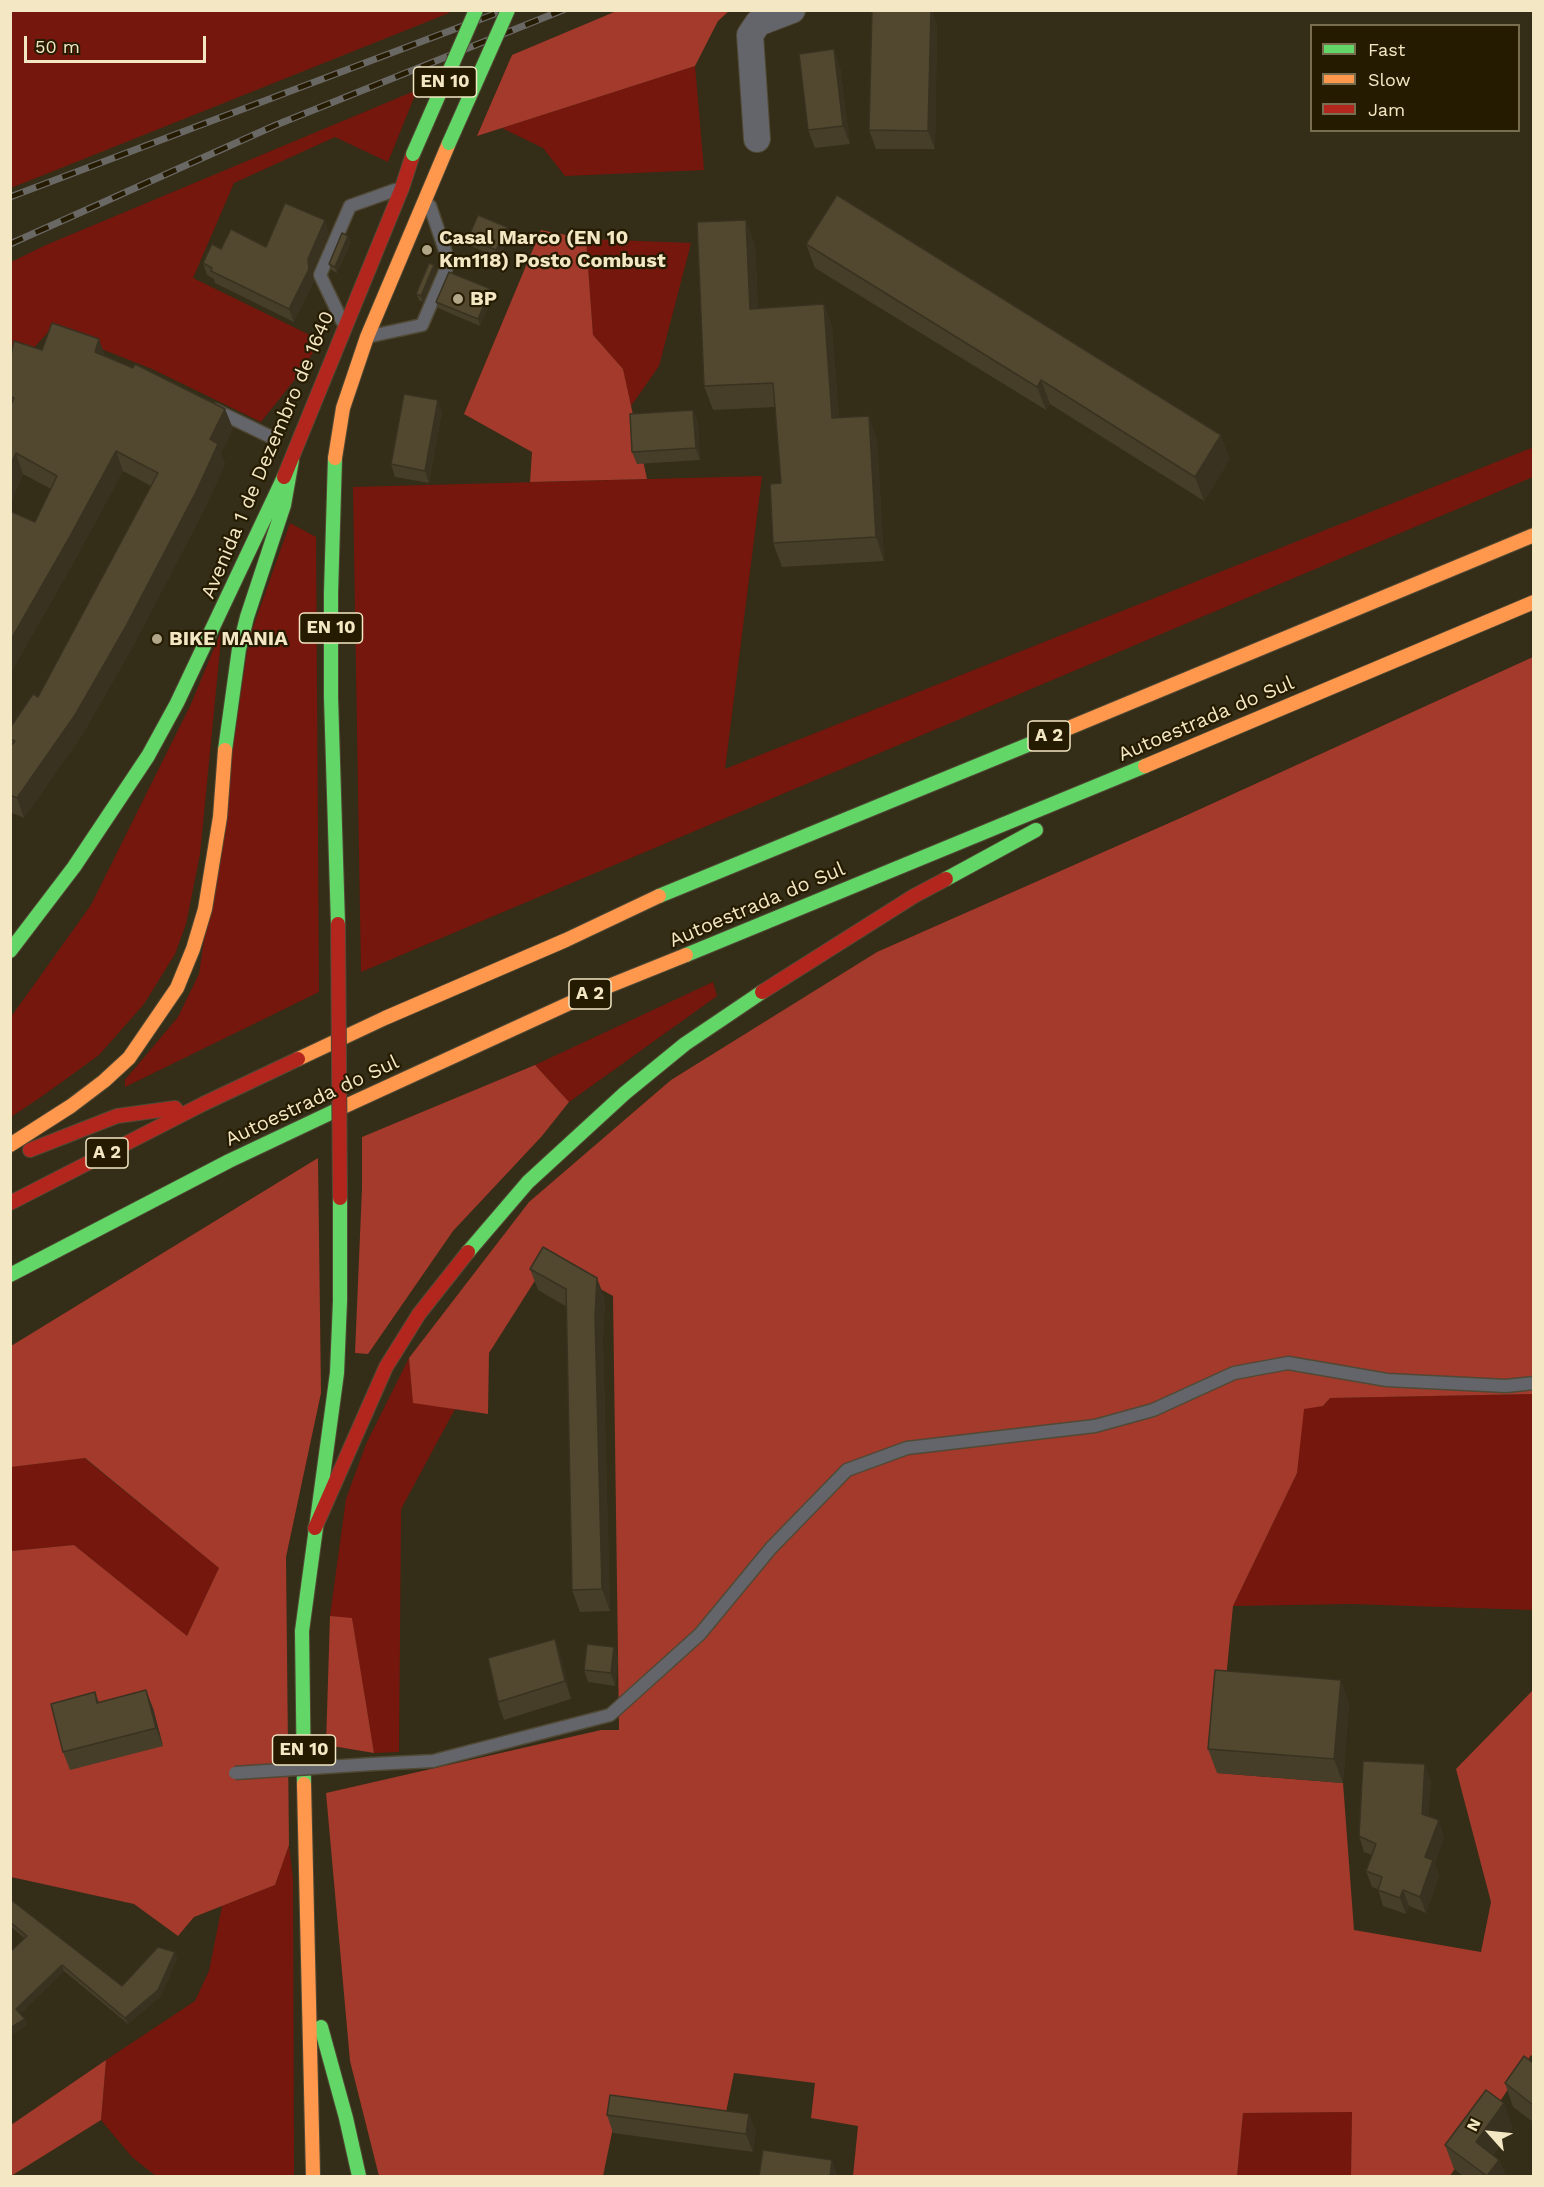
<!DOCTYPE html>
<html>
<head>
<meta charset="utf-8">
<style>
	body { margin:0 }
	#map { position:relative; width:1544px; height:2187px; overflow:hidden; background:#342d17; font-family:"Work Sans",sans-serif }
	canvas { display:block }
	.frame { position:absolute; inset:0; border:12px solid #f4e7c3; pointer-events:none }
	.legend { position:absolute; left:1310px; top:24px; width:210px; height:108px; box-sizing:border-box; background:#251b00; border:2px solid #786d4e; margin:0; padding:8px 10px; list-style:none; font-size:18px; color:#f4e7c3 }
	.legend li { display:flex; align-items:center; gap:12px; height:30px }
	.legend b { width:30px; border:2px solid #786d4e }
	.north { position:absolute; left:1460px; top:2103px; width:60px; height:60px; -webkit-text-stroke:4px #251b00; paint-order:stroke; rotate:297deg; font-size:16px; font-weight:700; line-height:24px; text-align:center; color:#f4e7c3 }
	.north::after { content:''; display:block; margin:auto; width:21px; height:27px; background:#f4e7c3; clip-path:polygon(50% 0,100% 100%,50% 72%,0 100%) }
	.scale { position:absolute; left:24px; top:36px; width:182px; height:27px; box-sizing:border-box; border:3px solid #f4e7c3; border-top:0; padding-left:8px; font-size:18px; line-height:21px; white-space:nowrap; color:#f4e7c3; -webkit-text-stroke:4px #251b00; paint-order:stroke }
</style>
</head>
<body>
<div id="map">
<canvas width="1544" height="2187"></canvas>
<div class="frame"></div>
<ul class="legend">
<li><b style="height:8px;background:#63d668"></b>Fast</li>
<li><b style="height:8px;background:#ff974d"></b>Slow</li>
<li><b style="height:8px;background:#b3261e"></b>Jam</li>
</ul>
<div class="north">N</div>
<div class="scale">50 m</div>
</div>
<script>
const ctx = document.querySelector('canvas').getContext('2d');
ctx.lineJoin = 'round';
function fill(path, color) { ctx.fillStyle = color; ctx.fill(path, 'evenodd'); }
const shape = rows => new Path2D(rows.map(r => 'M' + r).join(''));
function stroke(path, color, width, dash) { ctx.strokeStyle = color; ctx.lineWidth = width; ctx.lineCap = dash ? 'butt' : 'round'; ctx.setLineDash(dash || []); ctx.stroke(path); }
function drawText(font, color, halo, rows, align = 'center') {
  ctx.font = font + ' "Work Sans",sans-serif'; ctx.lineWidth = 4.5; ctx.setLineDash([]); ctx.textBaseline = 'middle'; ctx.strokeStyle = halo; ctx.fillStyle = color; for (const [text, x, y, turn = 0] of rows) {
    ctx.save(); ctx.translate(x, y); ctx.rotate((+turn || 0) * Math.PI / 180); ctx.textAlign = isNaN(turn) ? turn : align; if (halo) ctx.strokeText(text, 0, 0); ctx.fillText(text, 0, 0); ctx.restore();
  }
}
const green = shape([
	[11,10,450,10,450,11,449,13,11,188],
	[695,66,704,170,565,176,543,148,502,128],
	[417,90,388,162,335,137,234,183,193,278,320,340,304,368,261,422,152,369,51,329,19,364,11,390,11,262,46,245],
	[586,239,691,243,659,366,631,406,623,369,593,335],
	[1534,447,1533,477,361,972,353,487,762,476,725,769],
	[290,523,316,537,319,992,125,1087,125,1080,178,1017,199,974,249,639],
	[222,629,200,854,186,924,175,954,144,1004,99,1055,41,1097,11,1117,11,1017,91,905,191,704],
	[713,982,717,996,569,1102,535,1065],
	[409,1358,413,1402,455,1409,401,1509,399,1752,374,1753,352,1619,330,1616,346,1499,366,1444],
	[1533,1394,1533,1610,1351,1604,1233,1606,1297,1473,1303,1408,1323,1406,1330,1398],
	[84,1458,219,1568,187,1636,74,1545,11,1551,10,1467],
	[289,1845,293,1879,294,2176,156,2176,132,2157,101,2120,106,2060,195,2001,209,1971,222,1906,275,1885],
	[1352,2112,1351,2176,1237,2176,1243,2113]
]);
const forest = shape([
	[619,10,729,11,718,21,695,66,477,136,512,55],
	[541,230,586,239,593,335,623,369,647,479,530,482,532,452,464,414],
	[1533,657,1533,1394,1330,1398,1323,1406,1304,1409,1297,1473,1233,1606,1217,1773,1343,1783,1354,1930,1481,1952,1491,1902,1456,1769,1533,1690,1533,2057,1531,2055,1450,2176,1351,2176,1352,2112,1243,2113,1237,2176,853,2176,858,2126,811,2118,815,2083,734,2073,723,2127,616,2113,603,2176,379,2176,350,2061,326,1793,601,1730,619,1730,613,1296,548,1260,489,1353,488,1414,413,1403,409,1358,529,1202,671,1080,877,952,1185,816],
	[535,1065,569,1102,542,1136,453,1231,368,1354,355,1353,362,1188,362,1137],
	[318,1158,321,1393,286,1557,289,1845,275,1885,194,1917,178,1936,134,1904,11,1877,11,1551,74,1545,187,1636,219,1568,85,1458,11,1467,11,1346],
	[330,1616,352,1618,374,1753,326,1745],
	[106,2060,101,2120,11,2176,11,2125]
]);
const lane = shape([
	[342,321,320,275,350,206,395,190],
	[371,336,422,325,449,262,430,206],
	[215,410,271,437],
	[373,1764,433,1761,610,1715,700,1634,771,1548,847,1470,907,1448,1095,1426,1153,1410,1234,1373,1288,1363,1387,1380,1506,1386,1534,1383]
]);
const street = shape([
	[757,139,750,35,758,23,792,10]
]);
const fast = shape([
	[335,458,331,593,331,697,338,924],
	[225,750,239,649,247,617,284,505,292,460],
	[946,879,1036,830],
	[659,896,1047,737],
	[10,951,74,867,148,756,177,703,284,477],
	[686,955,1145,766],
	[468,1252,528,1182,625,1093,685,1044,762,992],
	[10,1275,229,1161,341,1108],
	[304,1784,302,1631,337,1373,340,1301,340,1198],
	[321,2027,346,2118,359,2176]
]);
const slow = shape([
	[335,458,343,408,367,337,449,143],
	[1047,737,1534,535],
	[1145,766,1534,602],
	[298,1059,385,1018,566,940,659,896],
	[341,1108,594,992,686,955],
	[10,1145,71,1106,104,1081,129,1058,177,988,193,949,205,909,220,817,225,750],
	[304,1784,313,2176]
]);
const jam = shape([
	[284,477,402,188,413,154],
	[762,992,914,896,946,879],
	[30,1150,117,1116,175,1108],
	[10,1203,203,1104,298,1059],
	[315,1528,386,1367,419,1314,468,1252]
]);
const rail = shape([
	[10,197,505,10],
	[10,244,276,125,563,10]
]);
const laneBridge = shape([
	[235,1773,373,1764]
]);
const fastBridge = shape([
	[449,143,508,10],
	[413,154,476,10]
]);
const jamBridge = shape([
	[338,924,340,1198]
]);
const wall = shape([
	[872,10,932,10,937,26,935,149,876,149,869,130],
	[840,67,850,144,815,148,808,130],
	[507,227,509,235,499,258,471,246,468,238],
	[329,233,312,272,314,281,294,322,215,283,214,279,207,275,203,263,221,249,266,247],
	[348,236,351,242,337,273,331,270,329,264],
	[755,244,758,308,824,304,832,327,839,418,877,439,884,561,782,567,773,543,781,483,775,407,713,410,704,386],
	[806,244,1230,459,1204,501,1050,404,1046,410,815,268],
	[434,265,436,271,423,302,419,300,416,294],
	[491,289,493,295,480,326,438,308,436,302],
	[42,350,105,357,225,409,233,429,221,453,225,464,204,510,133,646,82,735,24,818,10,812,10,728,38,697,151,486,123,471,76,558,10,674,10,511,35,522,51,489,23,474,10,505,10,360],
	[693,410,698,422,700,460,637,464,632,452],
	[442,412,429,483,395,477,391,464],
	[530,1269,605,1299,603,1339,610,1611,580,1612,572,1590,567,1307,538,1290],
	[555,1639,561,1657,571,1699,504,1720,498,1702],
	[614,1647,618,1659,615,1686,588,1682,584,1670],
	[95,1692,99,1702,153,1708,163,1746,70,1770,63,1752],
	[1349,1703,1343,1783,1217,1773,1208,1749],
	[1431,1780,1428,1817,1444,1837,1435,1863,1439,1876,1426,1913,1409,1906,1406,1914,1383,1906,1378,1889,1372,1887,1366,1871,1372,1855,1364,1852,1359,1836],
	[10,1899,122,1986,177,1958,161,1996,128,2024,64,1971,20,2014,25,2019,27,2025,10,2036,10,1952,24,1938,10,1926],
	[1533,2063,1533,2122,1513,2107,1505,2083],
	[749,2114,756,2132,753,2152,613,2133,607,2115],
	[1513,2127,1493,2155,1499,2160,1506,2176,1463,2176,1454,2169,1445,2145]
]);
const shadedWall = shape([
	[931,10,932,10,937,26,935,149,928,131],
	[834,49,840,67,850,144,843,126],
	[325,220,329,233,312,272,314,281,294,322,289,309,308,259],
	[746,220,755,244,759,333,750,309],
	[507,227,509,235,499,258,496,250],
	[348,236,351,242,337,273,335,267],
	[434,265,436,271,423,302,421,296],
	[491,289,493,295,480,326,478,319],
	[824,304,832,327,841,442,832,418],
	[99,339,106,359,95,352],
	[1041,380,1050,404,1046,410,1037,387],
	[438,400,442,412,429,483,425,471],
	[225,409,233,429,221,453,225,464,204,510,133,646,82,735,24,818,17,798,210,439],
	[693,410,698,422,700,460,696,448],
	[869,416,877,439,884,561,876,537],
	[1221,435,1230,459,1204,501,1195,477],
	[116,451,123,471,76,558,10,674,10,641],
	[16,453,23,474,10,505,10,466],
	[597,1278,605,1299,603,1339,610,1611,602,1589,595,1317],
	[555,1639,561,1657,571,1699,565,1681],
	[614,1647,618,1659,615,1686,611,1673],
	[1341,1680,1349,1703,1343,1783,1334,1759],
	[146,1690,153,1708,163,1746,156,1728],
	[1425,1764,1431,1780,1428,1830,1422,1814],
	[1439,1820,1444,1837,1435,1863,1439,1876,1426,1913,1420,1897,1425,1857],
	[1403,1890,1409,1906,1406,1914,1400,1898],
	[175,1952,177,1958,161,1996,128,2024,125,2018],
	[62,1965,64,1971,19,2015,16,2009],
	[25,2019,27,2025,10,2036,10,2028],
	[1504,2103,1513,2127,1484,2166,1476,2142],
	[749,2114,756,2132,753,2152,746,2134],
	[832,2160,838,2176,830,2176],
	[1499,2160,1506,2176,1487,2176]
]);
const building = shape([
	[872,10,931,10,928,131,869,130,872,10],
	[834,49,843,126,808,130,799,54,834,49],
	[837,195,1221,435,1195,477,1041,380,1037,387,806,244,837,195],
	[285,203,325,220,308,259,309,269,289,309,211,271,212,268,203,263,212,244,221,249,231,229,266,247,285,203],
	[478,215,507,227,496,250,468,238,478,215],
	[746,220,750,309,824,304,832,418,869,416,876,537,773,543,770,484,781,483,773,383,704,386,697,222,746,220],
	[342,233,348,236,335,267,329,264,342,233],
	[429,263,434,265,421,296,416,294,429,263],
	[449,272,491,289,478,319,436,302,449,272],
	[52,323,99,339,95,352,133,368,135,364,225,409,210,439,218,444,197,490,126,626,75,715,17,798,10,795,10,747,15,741,10,739,10,728,33,694,38,697,158,473,116,451,69,538,10,641,10,511,35,522,57,476,16,453,10,466,10,407,14,398,10,396,10,360,14,341,42,350,52,323],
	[404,394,438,400,425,471,391,464,404,394],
	[693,410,696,448,632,452,630,414,693,410],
	[543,1247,597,1278,595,1317,602,1589,572,1590,566,1289,530,1269,543,1247],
	[555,1639,565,1681,498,1702,488,1658,555,1639],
	[587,1644,614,1647,611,1673,584,1670,587,1644],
	[1215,1670,1341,1680,1334,1759,1208,1749,1215,1670],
	[146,1690,156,1728,63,1752,51,1704,95,1692,97,1703,146,1690],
	[1363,1761,1425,1764,1422,1814,1439,1820,1425,1857,1433,1860,1420,1897,1403,1890,1400,1898,1378,1890,1382,1877,1366,1871,1376,1844,1359,1836,1363,1761],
	[10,1899,122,1986,158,1947,175,1952,158,1990,125,2018,62,1965,16,2009,25,2019,10,2028,10,1952,27,1936,10,1922,10,1899],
	[1524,2056,1533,2063,1533,2105,1505,2083,1524,2056],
	[1486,2090,1504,2103,1476,2142,1499,2160,1487,2176,1445,2145,1486,2090],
	[610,2095,749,2114,746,2134,607,2115,610,2095],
	[763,2150,832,2160,830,2176,759,2176,763,2150]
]);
const markers = [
	[427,250,6,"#b1a687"],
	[458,299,6,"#b1a687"],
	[157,639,6,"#b1a687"]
];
const shields = [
	[445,82,63],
	[331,628,63],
	[1049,736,42],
	[590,994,42],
	[107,1153,42],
	[304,1750,63]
];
const shieldNames = [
	["EN 10",445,82],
	["EN 10",331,628],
	["A 2",1049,736],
	["A 2",590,994],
	["A 2",107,1153],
	["EN 10",304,1750]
];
const poiNames = [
	["Casal Marco (EN 10",439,238],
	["Km118) Posto Combust",439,261],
	["BP",470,299],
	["BIKE MANIA",169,639]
];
const streetNames = [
	["Avenida 1 de Dezembro de 1640",268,455,-67],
	["Autoestrada do Sul",1206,719,-23],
	["Autoestrada do Sul",757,905,-23],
	["Autoestrada do Sul",312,1101,-25]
];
fill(green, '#76170d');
fill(forest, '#a33a2c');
stroke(lane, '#504935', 15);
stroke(street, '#504935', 28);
stroke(fast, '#504935', 16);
stroke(slow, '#504935', 16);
stroke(jam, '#504935', 16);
stroke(lane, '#64656a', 12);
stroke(street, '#64656a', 26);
stroke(fast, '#63d668', 14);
stroke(slow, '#ff974d', 14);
stroke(jam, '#b3261e', 14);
stroke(rail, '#6a6865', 7);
stroke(rail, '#251b00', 4.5, [14]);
stroke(laneBridge, '#504935', 15, []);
stroke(fastBridge, '#504935', 16, []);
stroke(jamBridge, '#504935', 16, []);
stroke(laneBridge, '#64656a', 12);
stroke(fastBridge, '#63d668', 14);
stroke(jamBridge, '#b3261e', 14);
fill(wall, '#463e28');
fill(shadedWall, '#393221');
fill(building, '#51482f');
stroke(building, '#393221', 1.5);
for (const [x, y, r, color] of markers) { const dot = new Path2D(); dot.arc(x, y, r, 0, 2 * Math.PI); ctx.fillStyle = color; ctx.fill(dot); stroke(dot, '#251b00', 2); }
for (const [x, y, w] of shields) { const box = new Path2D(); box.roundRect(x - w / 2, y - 15, w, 30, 4.5); ctx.fillStyle = '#251b00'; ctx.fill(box); stroke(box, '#f4e7c3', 1.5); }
drawText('bold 18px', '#f4e7c3', null, shieldNames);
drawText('bold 20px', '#f4e7c3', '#251b00', poiNames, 'left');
drawText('20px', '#f4e7c3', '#251b00', streetNames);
</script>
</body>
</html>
